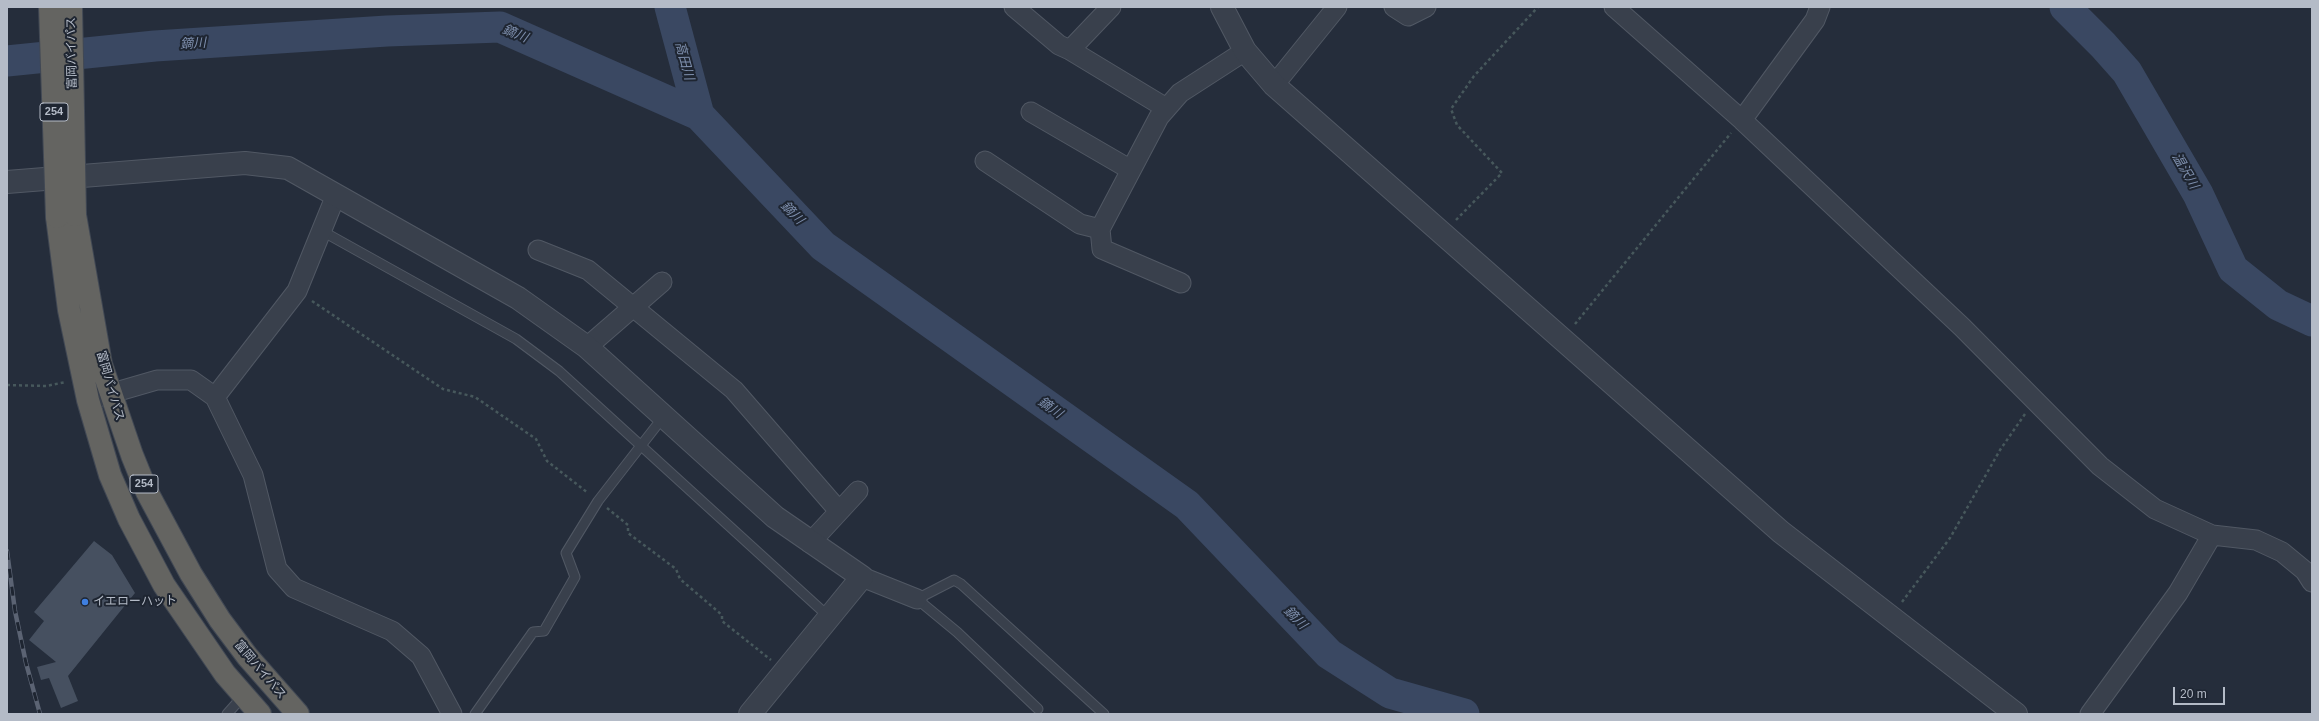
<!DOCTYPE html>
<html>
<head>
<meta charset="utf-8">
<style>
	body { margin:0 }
	#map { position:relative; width:2319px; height:721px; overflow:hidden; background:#252d3b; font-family:Helvetica,sans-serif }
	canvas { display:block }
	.frame { position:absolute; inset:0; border:8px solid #b4bbc7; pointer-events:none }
	.scale { position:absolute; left:2173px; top:687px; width:52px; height:18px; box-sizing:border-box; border:2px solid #b4bbc7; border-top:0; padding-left:5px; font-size:12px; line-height:14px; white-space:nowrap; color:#b4bbc7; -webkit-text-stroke:3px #1e2531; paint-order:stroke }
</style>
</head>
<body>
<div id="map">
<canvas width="2319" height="721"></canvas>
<div class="frame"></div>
<div class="scale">20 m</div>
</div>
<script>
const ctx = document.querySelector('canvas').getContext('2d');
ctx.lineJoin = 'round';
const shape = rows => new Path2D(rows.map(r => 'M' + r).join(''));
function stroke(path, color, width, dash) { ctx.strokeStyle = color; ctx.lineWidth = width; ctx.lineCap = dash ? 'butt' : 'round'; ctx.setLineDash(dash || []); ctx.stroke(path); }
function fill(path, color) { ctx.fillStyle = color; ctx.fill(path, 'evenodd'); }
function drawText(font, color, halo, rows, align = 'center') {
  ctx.font = font + ' Helvetica,"Noto Sans JP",sans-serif'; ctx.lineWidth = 4; ctx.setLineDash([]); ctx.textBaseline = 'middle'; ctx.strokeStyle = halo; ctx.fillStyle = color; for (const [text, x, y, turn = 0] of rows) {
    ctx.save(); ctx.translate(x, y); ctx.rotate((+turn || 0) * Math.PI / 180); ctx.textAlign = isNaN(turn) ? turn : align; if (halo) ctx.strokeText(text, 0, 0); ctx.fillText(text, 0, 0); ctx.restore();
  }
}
const river = shape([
	[670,7,699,115],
	[2065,7,2103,45,2127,72,2198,194,2233,269,2278,305,2312,321],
	[7,61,155,46,387,31,500,27,699,115,823,246,1187,505,1329,654,1390,693,1464,714]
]);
const building = shape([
	[94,541,112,555,135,593,68,676,78,701,61,708,49,678,41,680,37,667,56,662,29,640,44,621,34,612]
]);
const path = shape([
	[1456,220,1502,173,1457,125,1451,109,1474,76,1538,7],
	[312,301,443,389,475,397,536,439,547,461,588,493],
	[1575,324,1731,133],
	[7,385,46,386,66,382],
	[607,508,628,525,628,533,676,569,680,579,722,615,722,621,771,660],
	[1902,602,1950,538,2000,450,2025,414]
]);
const service = shape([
	[322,231,516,339,559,371,829,617],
	[1038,709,957,632,917,599,954,580,961,584,1104,714],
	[227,714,243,696],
	[475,714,533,632,544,631,575,577,566,553,598,501,664,416]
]);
const minor = shape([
	[1014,7,1059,45,1070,50,1111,7],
	[1394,7,1408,16,1426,7],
	[1614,7,1742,120,1962,327,2100,466,2155,509,2212,535,2256,540,2282,552,2305,571,2312,582],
	[1070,50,1166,108],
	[1274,85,1337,7],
	[1031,112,1131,170],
	[1742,120,1815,20,1820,7],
	[985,161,1080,224,1100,229],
	[538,250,588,270,734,390,839,511],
	[1181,283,1102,249,1100,229,1159,117,1180,93,1245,51],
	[587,347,662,282],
	[215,397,297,291,336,195],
	[88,400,157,380,191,380,215,397,253,475,277,569,294,588,392,631,421,656,452,714],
	[810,543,858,491],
	[862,577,917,599],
	[2090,714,2178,593,2212,535]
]);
const tertiary = shape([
	[1222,7,1245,51,1274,85,1781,532,2016,714],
	[7,182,245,163,288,168,518,298,587,347,775,517,862,577,750,714]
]);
const trunk = shape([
	[75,215,101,364,132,455,147,492,191,574,220,620,247,656,298,714],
	[57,217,69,310,88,400,110,475,129,519,164,585,225,674,260,714]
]);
const rail = shape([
	[7,551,15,611,26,663,40,714]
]);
const trunkBridge = shape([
	[50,7,57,217],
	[71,7,75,215]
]);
const markers = [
	[85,602,4,"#3f7fe0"]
];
const shields = [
	[54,112,28],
	[144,484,28]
];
const shieldNames = [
	["254",54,112],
	["254",144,484]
];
const streetNames = [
	["富岡バイパス",72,53,-91],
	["富岡バイパス",110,386,74],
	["富岡バイパス",260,670,50]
];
const poiNames = [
	["イエローハット",93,602]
];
const waterNames = [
	["鏑川",515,34,22],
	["鏑川",193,44,-3],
	["高田川",684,61,75],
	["温沢川",2185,171,60],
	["鏑川",792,213,46],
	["鏑川",1050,408,35],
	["鏑川",1295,618,46]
];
stroke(river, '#3a4862', 31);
fill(building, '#465060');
stroke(service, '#515864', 11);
stroke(minor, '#515864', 21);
stroke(tertiary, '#515864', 24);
stroke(trunk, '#414854', 24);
stroke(path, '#47585c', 2.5, [3, 3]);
stroke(service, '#39404c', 9);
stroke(minor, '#39404c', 19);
stroke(tertiary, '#39404c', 22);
stroke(trunk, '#646461', 22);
stroke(rail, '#5b6373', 4.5);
stroke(rail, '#1e2531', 3, [9]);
stroke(trunkBridge, '#414854', 24, []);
stroke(trunkBridge, '#646461', 22);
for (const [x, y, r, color] of markers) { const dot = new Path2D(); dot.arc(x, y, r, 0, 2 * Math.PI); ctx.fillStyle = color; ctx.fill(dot); stroke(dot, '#1e2531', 1.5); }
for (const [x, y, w] of shields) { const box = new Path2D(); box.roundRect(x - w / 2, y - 9, w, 18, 3); ctx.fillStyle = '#1e2531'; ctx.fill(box); stroke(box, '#b4bbc7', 1); }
drawText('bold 11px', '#b4bbc7', null, shieldNames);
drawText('12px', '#b4bbc7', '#1e2531', streetNames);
drawText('12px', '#b4bbc7', '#1e2531', poiNames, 'left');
drawText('italic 13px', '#7e8fad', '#1e2531', waterNames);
</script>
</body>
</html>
